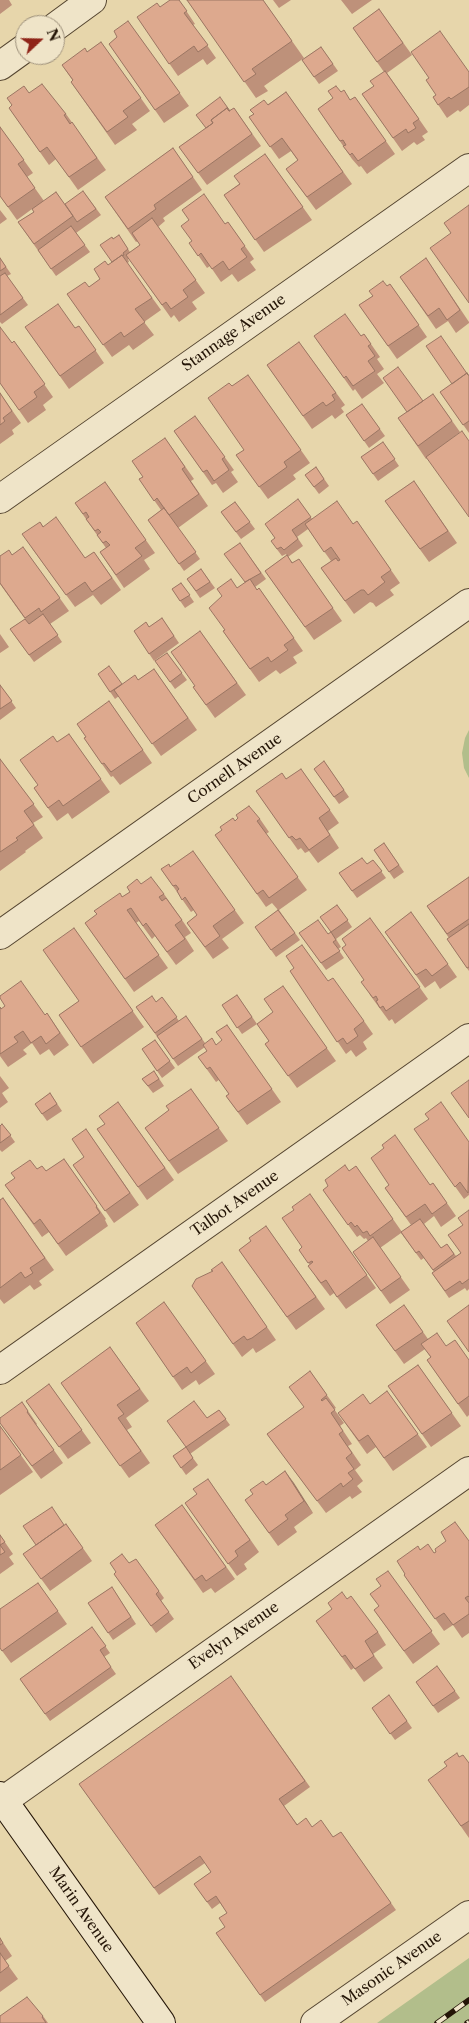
<!DOCTYPE html>
<html>
<head>
<meta charset="utf-8">
<style>
	body { margin:0 }
	#map { position:relative; width:469px; height:2023px; overflow:hidden; background:#e7d6ab; font-family:"Libre Caslon Text",serif }
	canvas { display:block }
	.north { position:absolute; left:15px; top:15px; width:50px; height:50px; box-sizing:border-box; background:#efe4c8; border:1px solid #9e917b; border-radius:50%; rotate:69deg; font-size:14px; font-weight:700; line-height:20px; text-align:center; color:#241507 }
	.north::after { content:''; display:block; margin:auto; width:18px; height:22px; background:#8f2418; clip-path:polygon(50% 0,100% 100%,50% 72%,0 100%) }
</style>
</head>
<body>
<div id="map">
<canvas width="469" height="2023"></canvas>
<div class="north">N</div>
</div>
<script>
const ctx = document.querySelector('canvas').getContext('2d');
ctx.lineJoin = 'round';
function fill(path, color) { ctx.fillStyle = color; ctx.fill(path, 'evenodd'); }
const shape = rows => new Path2D(rows.map(r => 'M' + r).join(''));
function stroke(path, color, width, dash) { ctx.strokeStyle = color; ctx.lineWidth = width; ctx.lineCap = dash ? 'butt' : 'round'; ctx.setLineDash(dash || []); ctx.stroke(path); }
function drawText(font, color, halo, rows, align = 'center') {
  ctx.font = font + ' "Libre Caslon Text",serif'; ctx.lineWidth = 5; ctx.setLineDash([]); ctx.textBaseline = 'middle'; ctx.strokeStyle = halo; ctx.fillStyle = color; for (const [text, x, y, turn = 0] of rows) {
    ctx.save(); ctx.translate(x, y); ctx.rotate((+turn || 0) * Math.PI / 180); ctx.textAlign = isNaN(turn) ? turn : align; if (halo) ctx.strokeText(text, 0, 0); ctx.fillText(text, 0, 0); ctx.restore();
  }
}
const green = shape([
	[469,730,469,778,464,768,462,753,465,738],
	[469,1958,469,2023,377,2023]
]);
const minor = shape([
	[55,27,92,0],
	[0,66,25,48],
	[0,499,469,168],
	[0,935,469,603],
	[0,1370,469,1038],
	[0,1803,469,1471]
]);
const tertiary = shape([
	[315,2023,469,1915]
]);
const secondary = shape([
	[0,1796,161,2023]
]);
const rail = shape([
	[437,2023,469,2000],
	[467,2023,469,2022]
]);
const wall = shape([
	[0,0,9,0,12,5,0,14],
	[179,0,195,24,193,25,216,58,207,65,203,59,178,76,137,17],
	[187,0,263,0,304,58,264,86,268,91,256,98],
	[273,0,291,0,279,8],
	[341,0,372,0,352,14],
	[379,9,412,55,387,73,428,132,422,136,425,140,417,145,414,142,402,151,362,94,374,86,384,72,353,28],
	[128,21,189,106,164,123,109,44,117,37],
	[101,42,150,111,132,124,137,130,115,145,71,82,73,81,62,65,87,52],
	[321,47,338,71,319,84,302,60],
	[469,72,469,105,460,112,458,110,447,118,433,97],
	[286,92,352,184,316,210,286,169,298,161,291,151,279,159,249,117],
	[341,92,350,100,355,97,395,154,367,174,361,166,359,167,352,159,318,109],
	[29,93,66,114,106,170,78,190,56,159,49,165,9,108],
	[234,108,261,146,207,185,179,147],
	[0,127,33,173,27,177,44,201,56,192,77,222,83,191,101,215,76,233,90,252,56,276,18,222,34,212,32,209,17,220,0,196],
	[173,148,202,190,163,218,165,221,158,227,205,293,192,302,197,309,179,322,174,315,171,318,129,259,128,259,129,262,127,263,161,310,144,322,154,335,133,350,129,345,112,357,67,294,89,287,100,279,108,265,112,262,113,239,119,235,130,252,140,245,138,241,136,242,105,197],
	[265,154,312,220,264,252,224,195,239,184],
	[0,210,7,219,0,224],
	[228,222,254,259,250,262,256,270,238,282,232,274,221,282,210,266,207,268,198,255,225,224],
	[0,258,11,274,7,276,28,305,2,324,0,322],
	[426,258,469,322,469,323,456,333,448,321,436,329,400,277],
	[390,284,427,337,397,359,359,305],
	[79,326,104,363,69,389,25,327,75,328],
	[364,334,380,357,377,359,384,369,377,374,384,383,362,399,355,389,353,391,314,336,361,336],
	[14,341,53,397,43,405,46,410,28,423,0,383,12,343],
	[299,342,345,405,341,408,344,412,335,419,332,415,312,429,267,365],
	[248,375,310,463,293,475,296,479,268,499,236,455,244,450,232,386],
	[469,376,469,433,440,392,452,384],
	[0,393,21,423,12,430,14,434,0,444],
	[433,394,460,432,426,459,398,418],
	[362,404,385,436,369,448,346,415],
	[195,416,234,470,231,472,238,482,223,493,216,483,212,485,174,431],
	[165,438,194,479,191,481,208,506,178,528,166,511,200,559,184,571,148,520,161,510,139,479,143,477],
	[383,442,399,466,378,481,361,457],
	[316,467,329,486,319,494,305,475],
	[414,481,457,543,429,562,385,501],
	[105,482,155,553,144,560,150,569,124,588,100,552,106,548,75,503],
	[298,499,312,519,353,524,357,521,400,583,390,590,394,595,376,607,373,603,370,602,354,614,321,568,331,561,308,529,297,537,303,546,288,557,293,563,299,559,342,621,314,640,265,571,287,555,286,554,282,556,276,548,275,538],
	[235,502,255,529,241,539,221,512],
	[40,522,43,526,85,558,94,552,121,590,101,605,93,595,75,607,31,547],
	[240,543,266,579,255,587,257,590,259,588,303,651,293,657,297,663,280,674,276,670,259,682,223,631,225,630,237,588,245,583],
	[23,547,69,611,50,624,48,621,62,642,34,662,10,629,25,619,0,584,12,555],
	[201,569,215,588,200,598,187,579],
	[181,583,194,602,185,608,172,589],
	[162,618,179,643,154,661,134,631,149,627],
	[200,631,246,695,215,718,193,687,195,686],
	[0,634,9,647,0,653],
	[167,653,187,680,175,689,155,661],
	[154,669,197,730,161,756,119,696,115,699,98,674,122,684,138,680],
	[0,685,16,708,0,720],
	[109,701,152,763,120,785,113,776,111,777,84,738,86,737],
	[69,734,110,792,72,819,68,813,57,821,34,788,38,785,57,742],
	[0,759,43,817,33,823,43,838,25,851,26,852,0,871],
	[324,761,349,797,339,804,314,769],
	[301,769,339,823,328,831,339,848,318,863,309,851,305,853,301,848,298,850,256,791,286,779],
	[260,819,269,832,266,834,307,890,279,910,300,940,276,957,255,927,278,910,272,903,266,907,215,835,235,821],
	[384,843,404,872,394,879,374,850],
	[193,851,244,923,222,939,229,948,213,959,187,923,197,915,194,910,191,912,161,869,170,867],
	[373,860,386,878,357,898,339,873,367,864],
	[469,877,469,971,447,939,449,938,427,906],
	[141,884,164,894,191,933,185,937,194,951,176,965,155,936,152,939,139,921,136,923,168,968,134,992,85,923],
	[337,905,352,927,336,939,341,947,338,949,344,958,326,970,299,933,328,934,331,932],
	[411,912,457,977,440,989,435,981,425,988,385,932],
	[370,918,428,999,395,1024,392,1019,389,1021,370,995,364,980,346,945],
	[74,928,144,1027,93,1064,59,1015,79,1001],
	[290,971,328,981,364,1021,373,1034,363,1042,367,1049,356,1057,351,1050,346,1054],
	[283,986,336,1061,297,1088,265,1044,269,1041,257,1024,242,1034,222,1005,237,995,257,1024,273,1012],
	[162,997,179,1021,186,1016,205,1043,217,1045,222,1041,227,1025,281,1102,247,1125,226,1096,229,1094,219,1080,216,1082,198,1057,207,1051,205,1047,178,1066,136,1007,156,1002],
	[5,1006,45,1015,47,1013,69,1045,54,1056,49,1049,40,1055,32,1043,23,1050,27,1054,8,1067,0,1056,0,1007,2,1009],
	[155,1040,175,1068,162,1078,142,1049],
	[154,1071,164,1086,153,1093,142,1079],
	[0,1076,9,1088,2,1093,8,1102,0,1108],
	[191,1089,228,1141,178,1174,145,1128,169,1110],
	[50,1093,62,1111,47,1121,35,1104],
	[118,1102,174,1180,147,1200,97,1129,105,1124],
	[2,1124,15,1142,2,1152,0,1150,0,1126],
	[86,1129,139,1205,114,1223,73,1165,84,1157],
	[414,1129,469,1142,469,1195,464,1199],
	[64,1159,106,1219,105,1220,108,1226,66,1256,49,1232,42,1237,5,1185,37,1169,46,1171],
	[356,1166,402,1232,411,1225,385,1188,430,1185,433,1183,456,1216,441,1227,434,1216,424,1224,441,1248,447,1244,456,1256,461,1253,463,1225,469,1210,469,1289,467,1291,465,1288,449,1298,432,1273,434,1272,424,1258,421,1260,401,1233,380,1248,410,1290,390,1304,353,1252,368,1241,366,1238,364,1239,360,1235,357,1237,323,1190],
	[310,1194,376,1288,346,1309,334,1293,330,1296,317,1279,310,1265,299,1250,302,1247,294,1210],
	[3,1198,54,1270,39,1281,42,1285,34,1290,30,1285,4,1304,0,1299,0,1200],
	[266,1226,325,1309,296,1330,239,1250,251,1241],
	[222,1262,276,1340,261,1350,256,1353,253,1348,242,1357,192,1286,213,1271],
	[164,1302,215,1374,199,1385,196,1380,182,1390,136,1323],
	[404,1305,428,1339,446,1346,469,1360,469,1415,467,1417,427,1360,431,1358,425,1349,404,1364,376,1325],
	[110,1347,149,1401,126,1418,132,1427,127,1430,150,1463,129,1478,61,1383],
	[418,1365,461,1426,431,1447,388,1386],
	[310,1371,336,1408,334,1409,344,1423,340,1426,352,1444,348,1446,361,1465,355,1470,363,1481,357,1486,362,1492,352,1499,350,1496,326,1513,267,1434,304,1408],
	[49,1384,91,1443,68,1459,26,1401],
	[387,1391,427,1447,393,1471,376,1447,367,1454,338,1413,370,1404],
	[22,1402,37,1424,36,1425,63,1463,41,1479,0,1423],
	[219,1410,230,1425,190,1454,198,1465,186,1475,173,1456,186,1447,207,1418],
	[0,1426,33,1472,0,1495],
	[285,1471,313,1513,294,1527,297,1532,278,1546,245,1500],
	[208,1479,259,1552,244,1564,247,1569,237,1576,185,1503,197,1494],
	[182,1505,235,1579,215,1593,211,1588,203,1593,155,1525],
	[66,1524,92,1561,50,1591,23,1554],
	[0,1535,13,1554,9,1557,14,1564,0,1574],
	[469,1541,469,1633,462,1638,453,1625,444,1631,404,1575,405,1574,420,1550,434,1553],
	[136,1559,164,1598,161,1601,174,1619,156,1633,114,1574],
	[388,1571,440,1644,413,1664,374,1610,379,1606,381,1586],
	[38,1583,67,1624,11,1663,0,1648],
	[112,1587,136,1624,113,1640,88,1603],
	[347,1599,378,1632,386,1645,373,1654,383,1668,364,1682,354,1668,351,1670,316,1621],
	[92,1627,110,1653,104,1657,116,1674,50,1721,20,1679],
	[437,1666,460,1698,438,1713,416,1682],
	[231,1676,310,1787,284,1806,297,1824,312,1827,333,1837,341,1832,396,1910,265,2002,216,1933,225,1927,227,1913,220,1903,212,1909,194,1884,211,1872,205,1863,159,1895,79,1784],
	[389,1695,412,1728,395,1740,372,1708],
	[460,1757,469,1763,469,1838,437,1792],
	[0,1938,12,1956,5,1961,18,1979,0,1992],
	[43,2016,48,2023,0,2023]
]);
const shadedWall = shape([
	[285,1471,294,1483,313,1513,304,1501]
]);
const building = shape([
	[170,0,179,0,187,11,184,13,208,45,198,52,194,46,169,64,137,17,157,3,160,7,170,0],
	[187,0,263,0,292,41,252,69,256,74,244,82,187,0],
	[379,9,403,43,377,62,353,28,379,9],
	[128,21,180,93,155,110,109,44,117,37,114,31,128,21],
	[440,31,469,72,469,87,451,99,449,97,438,105,433,97,436,95,426,80,429,78,411,52,440,31],
	[101,42,141,98,123,111,128,117,107,132,71,82,73,80,62,65,85,48,87,52,101,42],
	[321,47,333,64,314,77,302,60,321,47],
	[385,71,419,119,413,123,416,128,408,133,406,129,393,138,362,94,374,86,370,81,385,71],
	[42,84,66,114,64,115,70,124,72,122,97,158,69,177,47,147,40,152,9,108,12,105,7,98,24,86,29,93,42,84],
	[336,86,341,92,344,90,350,100,355,97,386,141,358,161,352,153,350,155,343,146,346,145,343,140,340,141,318,109,333,98,328,91,336,86],
	[286,92,343,172,307,197,286,169,298,160,282,138,270,147,249,117,254,114,250,110,264,100,268,105,286,92],
	[220,97,230,111,229,111,227,108,211,120,213,123,206,128,196,115,220,97],
	[227,108,229,111,234,108,252,134,198,173,179,147,213,123,211,120,227,108],
	[0,127,24,160,18,164,35,188,8,207,0,196,0,127],
	[173,148,193,177,154,205,156,209,128,229,105,197,173,148],
	[265,154,303,207,255,240,224,195,240,184,234,176,265,154],
	[83,191,96,209,77,222,65,204,83,191],
	[56,192,73,216,34,244,18,222,34,212,32,209,56,192],
	[204,194,225,224,228,222,245,246,241,249,247,257,229,270,223,261,212,269,201,253,198,256,189,243,192,241,181,226,189,220,182,210,204,194],
	[469,205,469,303,430,248,451,233,444,223,469,205],
	[152,218,196,280,183,290,188,297,171,309,166,302,162,305,126,255,140,245,132,233,152,218],
	[71,226,85,245,51,269,38,250,71,226],
	[119,235,128,249,123,253,124,255,122,256,122,255,112,262,100,245,112,237,113,239,119,235],
	[122,255,152,298,135,309,145,322,124,337,121,332,103,345,67,294,85,282,89,287,100,279,94,269,105,261,108,265,122,255],
	[0,258,6,267,0,271,0,258],
	[426,258,460,310,447,320,439,308,428,316,400,277,426,258],
	[5,273,23,298,0,315,0,276,5,273],
	[383,281,387,286,390,284,419,325,388,346,359,305,373,296,369,291,383,281],
	[58,304,75,328,79,326,96,350,60,376,25,327,58,304],
	[345,314,361,336,364,334,371,344,368,346,375,356,368,361,375,371,353,386,346,376,344,378,314,336,345,314],
	[0,327,12,343,14,341,45,384,34,392,37,397,19,410,0,383,0,327],
	[441,336,468,375,467,373,452,384,426,346,441,336],
	[299,342,336,393,332,395,335,400,326,406,323,402,303,416,267,365,299,342],
	[398,367,423,401,407,412,383,378,398,367],
	[467,373,469,376,469,421,463,425,440,392,467,373],
	[248,375,301,450,284,462,287,467,259,487,236,455,244,450,208,398,229,383,232,386,248,375],
	[0,393,12,411,3,418,5,421,0,425,0,393],
	[433,394,452,421,418,446,398,418,433,394],
	[362,404,380,429,364,441,346,415,362,404],
	[195,416,225,457,222,459,229,470,214,481,207,470,203,472,174,431,195,416],
	[462,431,469,441,469,517,426,457,462,431],
	[165,438,185,467,182,469,199,494,169,515,157,498,154,501,139,479,143,477,132,461,165,438],
	[383,442,395,459,373,474,361,457,383,442],
	[316,467,324,479,314,487,305,475,316,467],
	[414,481,448,531,420,549,385,501,414,481],
	[105,482,146,540,135,548,142,556,116,575,100,552,110,545,106,541,103,543,97,535,101,532,98,529,95,531,86,519,89,517,86,512,83,514,75,503,105,482],
	[298,499,311,517,292,530,298,539,284,550,281,547,277,549,271,541,275,538,265,524,298,499],
	[337,501,353,524,357,521,391,570,381,577,385,582,368,595,364,590,361,590,345,601,321,568,336,558,338,561,340,560,331,547,324,552,305,524,337,501],
	[235,502,250,522,236,532,221,512,235,502],
	[164,508,196,552,179,564,148,520,164,508],
	[56,517,85,558,94,552,112,578,92,592,85,582,66,595,22,534,40,522,43,527,56,517],
	[240,543,261,573,245,582,224,554,240,543],
	[23,547,60,598,41,612,39,608,25,618,0,583,0,556,9,550,12,555,23,547],
	[287,555,292,563,299,559,333,608,305,627,265,571,287,555],
	[201,569,210,582,196,591,187,579,201,569],
	[231,579,237,588,250,579,257,590,259,588,294,638,284,645,288,650,271,662,268,657,250,669,223,631,225,630,209,608,222,596,217,589,231,579],
	[181,583,190,595,180,601,172,589,181,583],
	[43,614,58,635,29,655,10,629,25,619,29,624,43,614],
	[162,618,174,636,149,654,134,631,146,622,149,627,162,618],
	[200,631,237,683,206,705,193,687,195,686,171,652,200,631],
	[167,653,182,673,170,682,155,661,167,653],
	[109,666,122,684,110,692,98,674,109,666],
	[154,669,188,718,152,744,114,690,135,675,138,680,154,669],
	[0,685,12,701,0,709,0,685],
	[109,701,143,750,111,772,104,763,102,764,84,738,86,737,77,724,109,701],
	[69,734,101,779,63,806,59,800,48,808,34,788,38,785,20,760,53,736,57,742,69,734],
	[0,759,34,804,24,811,34,825,16,838,18,840,0,852,0,759],
	[324,761,344,790,334,797,314,769,324,761],
	[301,769,330,810,319,818,330,835,309,850,300,838,296,840,292,836,289,838,256,791,282,773,286,779,301,769],
	[249,806,260,819,257,821,298,877,269,898,263,890,257,894,215,835,222,830,220,827,233,818,235,821,238,818,236,815,249,806],
	[384,843,399,865,389,872,374,850,384,843],
	[193,851,235,910,213,926,220,936,205,947,187,923,197,915,185,897,182,900,177,891,179,889,176,885,173,886,161,869,169,864,170,867,193,851],
	[362,858,367,864,373,860,382,871,352,891,339,873,362,858],
	[151,877,164,894,159,897,162,901,166,898,182,920,175,925,185,939,167,952,146,923,143,926,131,908,127,910,159,955,125,979,85,923,97,914,94,911,120,893,122,897,130,892,127,887,137,879,141,884,151,877],
	[469,877,469,919,447,934,427,906,469,877],
	[337,905,348,920,331,932,320,917,337,905],
	[278,910,295,933,271,950,255,927,278,910],
	[411,912,448,964,432,976,426,969,416,975,385,932,411,912],
	[370,918,420,987,386,1011,383,1006,380,1008,376,1001,378,1000,376,996,373,998,361,982,364,980,342,948,346,945,342,939,370,918],
	[318,920,328,934,331,932,336,940,333,942,340,951,321,963,299,933,318,920],
	[469,924,469,967,467,968,447,939,469,924],
	[74,928,133,1011,81,1047,59,1015,79,1001,43,950,74,928],
	[302,945,328,981,333,978,364,1021,354,1029,358,1036,347,1044,343,1038,337,1042,290,971,294,968,286,956,302,945],
	[21,981,45,1015,47,1013,60,1033,46,1044,41,1036,31,1043,23,1031,14,1037,18,1042,0,1054,0,1007,1,1009,5,1006,0,998,0,996,21,981],
	[283,986,327,1048,288,1076,265,1044,269,1041,257,1024,273,1012,264,999,283,986],
	[237,995,252,1017,237,1028,222,1005,237,995],
	[152,996,156,1002,162,997,177,1017,155,1033,136,1007,152,996],
	[186,1016,202,1039,173,1059,157,1036,186,1016],
	[227,1025,272,1089,238,1112,226,1096,229,1094,210,1067,207,1069,198,1057,207,1051,203,1045,212,1038,216,1045,222,1040,216,1032,227,1025],
	[155,1040,170,1061,157,1071,142,1049,155,1040],
	[154,1071,159,1079,148,1086,142,1079,154,1071],
	[469,1080,469,1118,451,1093,469,1080],
	[191,1089,219,1128,169,1161,145,1128,169,1110,166,1106,191,1089],
	[50,1093,57,1104,42,1114,35,1104,50,1093],
	[118,1102,165,1168,138,1187,97,1129,105,1124,99,1116,118,1102],
	[441,1102,469,1142,468,1193,460,1182,455,1187,414,1129,429,1119,425,1114,441,1102],
	[2,1124,11,1135,0,1143,0,1126,2,1124],
	[86,1129,130,1193,105,1211,73,1165,84,1157,72,1139,86,1129],
	[395,1135,430,1185,433,1183,447,1203,432,1214,425,1204,406,1217,385,1188,389,1185,371,1158,384,1148,382,1145,395,1135],
	[64,1159,97,1206,96,1207,100,1213,58,1244,40,1219,34,1224,5,1185,15,1178,11,1173,30,1160,37,1169,42,1166,46,1171,64,1159],
	[345,1165,349,1171,356,1166,393,1219,370,1236,367,1231,363,1233,357,1225,355,1227,351,1222,348,1225,323,1190,328,1186,325,1180,345,1165],
	[310,1194,367,1275,337,1297,326,1280,321,1283,308,1266,313,1262,312,1261,308,1263,299,1250,302,1247,282,1218,294,1210,292,1207,310,1194],
	[3,1198,45,1258,30,1268,33,1273,25,1278,21,1272,0,1288,0,1200,3,1198],
	[469,1210,469,1279,462,1284,460,1281,445,1291,432,1273,461,1253,448,1235,463,1225,458,1218,469,1210],
	[420,1219,441,1248,447,1244,454,1254,433,1270,419,1251,416,1253,401,1232,420,1219],
	[266,1226,316,1297,287,1317,239,1250,251,1241,249,1238,266,1226],
	[373,1237,401,1277,381,1291,353,1252,373,1237],
	[222,1262,267,1327,252,1338,247,1340,244,1336,233,1344,192,1286,196,1279,213,1271,211,1270,222,1262],
	[164,1302,206,1361,191,1373,187,1367,173,1377,136,1323,164,1302],
	[404,1305,423,1332,395,1351,376,1325,404,1305],
	[469,1305,469,1352,447,1321,469,1305],
	[437,1333,446,1346,455,1340,469,1360,469,1396,458,1404,427,1360,431,1357,421,1344,437,1333],
	[110,1347,140,1389,117,1405,124,1414,118,1418,141,1451,120,1466,61,1383,110,1347],
	[418,1365,452,1413,422,1434,388,1386,418,1365],
	[310,1371,327,1395,321,1400,322,1401,326,1398,335,1410,331,1413,343,1431,339,1434,352,1453,346,1458,354,1469,348,1473,353,1479,343,1487,341,1483,317,1501,267,1434,304,1407,289,1387,310,1371],
	[49,1384,82,1430,59,1447,26,1401,49,1384],
	[387,1391,418,1434,384,1458,368,1435,359,1441,338,1413,363,1394,370,1404,387,1391],
	[194,1401,207,1418,219,1410,226,1419,186,1447,167,1421,194,1401],
	[22,1402,28,1411,27,1412,54,1450,32,1466,0,1423,0,1418,22,1402],
	[0,1426,21,1455,0,1470,0,1426],
	[186,1447,193,1458,181,1468,173,1456,186,1447],
	[285,1471,304,1501,285,1515,288,1519,269,1533,245,1500,253,1494,250,1490,263,1481,266,1485,285,1471],
	[208,1479,250,1540,235,1551,238,1556,228,1564,185,1503,197,1494,193,1489,208,1479],
	[182,1505,226,1567,206,1581,202,1575,195,1580,155,1525,182,1505],
	[52,1507,64,1525,36,1545,23,1526,52,1507],
	[455,1522,469,1541,469,1597,468,1596,465,1598,469,1603,469,1614,453,1625,444,1613,435,1619,404,1575,405,1574,397,1561,418,1546,420,1550,428,1544,434,1553,436,1552,435,1549,446,1541,441,1532,455,1522],
	[66,1524,83,1548,41,1579,23,1554,66,1524],
	[0,1535,5,1542,0,1545,5,1552,0,1555,0,1535],
	[122,1554,129,1563,136,1559,159,1591,156,1594,169,1612,151,1626,114,1574,116,1572,110,1563,122,1554],
	[388,1571,432,1631,404,1651,374,1610,379,1606,370,1594,381,1586,376,1579,388,1571],
	[38,1583,58,1611,2,1651,0,1648,0,1609,38,1583],
	[112,1587,131,1617,108,1633,88,1603,112,1587],
	[342,1592,347,1599,351,1596,378,1632,365,1641,374,1656,355,1669,345,1655,342,1657,316,1621,332,1609,328,1603,342,1592],
	[92,1627,106,1646,100,1650,111,1667,45,1714,20,1679,92,1627],
	[437,1666,455,1691,433,1706,416,1682,437,1666],
	[231,1676,305,1781,279,1799,297,1825,306,1818,312,1827,321,1820,333,1837,341,1832,391,1903,260,1995,216,1933,225,1927,219,1918,227,1913,216,1896,207,1902,194,1884,211,1872,200,1856,154,1888,79,1784,231,1676],
	[389,1695,407,1721,390,1734,372,1708,389,1695],
	[457,1753,459,1757,463,1755,469,1763,469,1821,461,1826,428,1780,447,1766,444,1762,457,1753],
	[0,1938,3,1943,0,1945,0,1938],
	[0,1953,9,1966,0,1973,0,1953],
	[27,1997,43,2016,42,2017,46,2023,0,2023,0,2016,27,1997]
]);
const streetNames = [
	["Stannage Avenue",234,333,-35],
	["Cornell Avenue",235,769,-35],
	["Talbot Avenue",235,1204,-35],
	["Evelyn Avenue",234,1636,-35],
	["Marin Avenue",81,1910,55],
	["Masonic Avenue",392,1969,-35]
];
fill(green, '#b2be8b');
stroke(minor, '#554530', 30);
stroke(tertiary, '#554530', 30);
stroke(secondary, '#241507', 30);
stroke(minor, '#efe4c8', 28);
stroke(tertiary, '#efe4c8', 28);
stroke(secondary, '#efe4c8', 28);
stroke(rail, '#241507', 5.5);
stroke(rail, '#efe4c8', 4, [11]);
fill(wall, '#be917a');
fill(shadedWall, '#9b7663');
fill(building, '#dda98e');
stroke(building, '#9b7663', 1);
drawText('15px', '#241507', '#efe4c8', streetNames);
</script>
</body>
</html>
